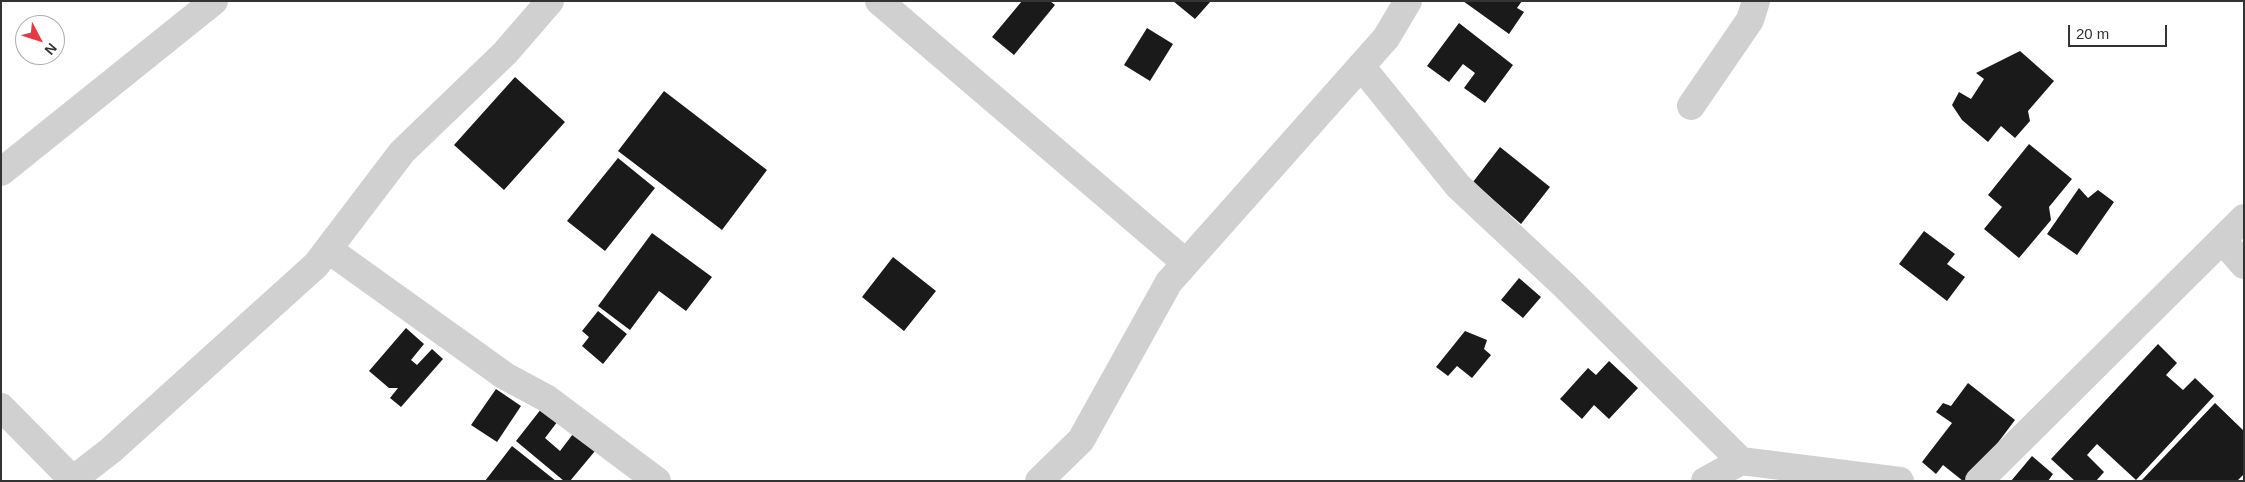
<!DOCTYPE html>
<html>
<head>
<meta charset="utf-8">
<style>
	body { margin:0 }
	#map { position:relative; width:2245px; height:482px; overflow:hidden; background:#fff; font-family:Helvetica,sans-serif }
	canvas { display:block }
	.frame { position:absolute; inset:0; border:2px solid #333; pointer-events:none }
	.north { position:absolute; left:15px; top:15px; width:50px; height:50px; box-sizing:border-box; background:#fff; border:1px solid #adadad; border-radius:50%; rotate:130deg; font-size:14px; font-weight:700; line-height:20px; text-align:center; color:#333 }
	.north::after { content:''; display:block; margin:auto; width:18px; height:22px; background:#e63946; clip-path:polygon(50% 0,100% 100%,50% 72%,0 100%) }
	.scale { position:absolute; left:2068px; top:25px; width:99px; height:22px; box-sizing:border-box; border:2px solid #333; border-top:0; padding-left:6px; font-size:15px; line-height:18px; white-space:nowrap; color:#333; -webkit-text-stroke:4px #fff; paint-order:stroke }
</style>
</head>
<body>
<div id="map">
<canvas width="2245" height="482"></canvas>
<div class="frame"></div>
<div class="north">N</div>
<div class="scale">20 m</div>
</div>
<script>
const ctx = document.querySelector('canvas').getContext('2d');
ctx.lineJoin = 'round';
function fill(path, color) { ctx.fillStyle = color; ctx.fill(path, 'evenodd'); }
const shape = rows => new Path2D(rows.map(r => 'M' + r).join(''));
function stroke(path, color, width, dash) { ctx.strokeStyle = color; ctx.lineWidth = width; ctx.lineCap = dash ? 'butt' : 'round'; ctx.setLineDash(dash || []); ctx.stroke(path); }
const building = shape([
	[1022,1,1050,1,1055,5,1014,55,992,37],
	[1173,1,1211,1,1195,19],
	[1463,1,1522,1,1517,8,1524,12,1509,34],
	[1459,23,1513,65,1485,103,1464,88,1475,73,1463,64,1449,82,1427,66],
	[1147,28,1173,44,1150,81,1124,65],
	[2020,51,2054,81,2028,111,2030,121,2015,138,2001,126,1988,142,1962,120,1952,105,1959,92,1971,99,1984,79,1976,73],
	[515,77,565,122,504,190,454,145],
	[664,91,767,170,722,230,618,151],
	[2029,144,2072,179,2049,207,2051,220,2019,258,1984,229,2002,207,1988,195],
	[1500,147,1550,187,1521,224,1473,182],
	[618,158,655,188,605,251,567,221],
	[2079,188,2088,198,2098,190,2114,202,2077,255,2047,234],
	[1924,231,1955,254,1947,264,1965,277,1947,301,1899,264],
	[652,233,712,277,686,311,659,291,630,330,598,306],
	[893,257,936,291,904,331,862,297],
	[1519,278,1541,297,1523,318,1501,300],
	[598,311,627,334,603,364,582,346,589,337,582,331],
	[406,328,424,344,411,360,417,365,432,349,443,359,401,407,390,398,398,388,389,388,369,371],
	[1465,331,1487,340,1484,349,1491,355,1472,378,1457,366,1448,376,1436,367],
	[2158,344,2177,363,2166,375,2183,390,2195,378,2214,396,2136,480,2097,444,2087,455,2104,472,2096,481,2075,481,2051,459],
	[1609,361,1638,388,1609,419,1594,405,1582,419,1560,399,1588,368,1596,375],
	[1968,383,2015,420,1969,481,1963,481,1943,465,1936,474,1922,462,1952,423,1936,412,1943,403,1951,406],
	[496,389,521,406,497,442,471,425],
	[2215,403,2244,431,2244,474,2237,481,2141,481],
	[545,404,561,417,545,438,560,451,573,434,595,451,570,481,564,481,516,441],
	[512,446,556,481,485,481],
	[2032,456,2053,474,2048,481,2011,481]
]);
const street = shape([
	[879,1,1186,263],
	[1361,66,1458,186,1564,285,1741,461],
	[1691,106,1750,20,1756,1],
	[1,172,214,1],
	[2222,240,2244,265],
	[329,250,505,376,546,398,657,481],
	[1,407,72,479],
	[71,481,110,451,316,265,402,152,505,53,550,1],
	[1039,481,1081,440,1169,282,1386,38,1408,1],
	[1705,481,1741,461,1900,481],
	[1979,481,2244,218]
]);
fill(building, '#1a1a1a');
stroke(street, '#d0d0d0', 28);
</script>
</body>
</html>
